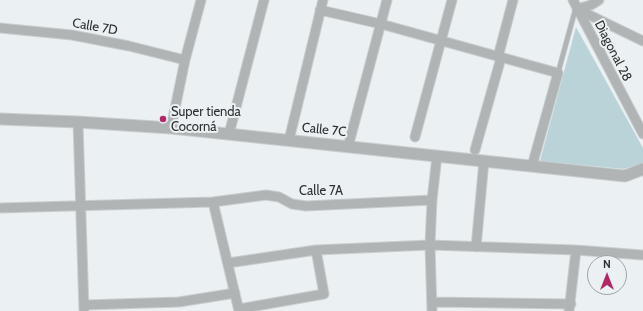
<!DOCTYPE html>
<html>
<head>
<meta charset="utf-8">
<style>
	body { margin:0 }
	#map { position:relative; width:643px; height:311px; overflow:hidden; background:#ebf1f3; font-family:Cabin,sans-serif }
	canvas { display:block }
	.north { position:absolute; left:587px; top:255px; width:40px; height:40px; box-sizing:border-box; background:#ebf1f3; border:1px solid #9fa3a5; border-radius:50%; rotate:0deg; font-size:11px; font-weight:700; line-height:16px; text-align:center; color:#2d2f30 }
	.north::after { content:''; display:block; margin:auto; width:14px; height:18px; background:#b12869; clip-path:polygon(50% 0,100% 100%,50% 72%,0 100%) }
</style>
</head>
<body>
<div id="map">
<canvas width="643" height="311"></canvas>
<div class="north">N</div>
</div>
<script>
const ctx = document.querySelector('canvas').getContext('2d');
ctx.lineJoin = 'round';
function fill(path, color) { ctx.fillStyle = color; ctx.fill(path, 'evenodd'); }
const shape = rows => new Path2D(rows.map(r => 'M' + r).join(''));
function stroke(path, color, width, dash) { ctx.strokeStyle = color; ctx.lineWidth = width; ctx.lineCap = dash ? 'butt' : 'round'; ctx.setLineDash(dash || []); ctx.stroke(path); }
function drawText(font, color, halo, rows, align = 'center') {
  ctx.font = font + ' Cabin,sans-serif'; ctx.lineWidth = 4; ctx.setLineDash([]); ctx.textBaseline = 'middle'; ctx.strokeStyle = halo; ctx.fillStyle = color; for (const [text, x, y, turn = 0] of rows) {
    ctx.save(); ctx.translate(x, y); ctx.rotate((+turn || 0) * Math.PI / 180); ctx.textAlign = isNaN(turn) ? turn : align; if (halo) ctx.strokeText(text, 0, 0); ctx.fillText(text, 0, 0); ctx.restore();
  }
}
const green = shape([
	[576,27,643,148,643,163,624,169,540,161]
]);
const service = shape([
	[558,73,576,7]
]);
const minor = shape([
	[573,0,643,134],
	[577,9,643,41],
	[577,9,591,5,599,0],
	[320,10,381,24,558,73,532,166],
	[0,28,72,35,129,46,185,60],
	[498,57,513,0],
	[78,122,84,311],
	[171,128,185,60,201,0],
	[229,134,264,0],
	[415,137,452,0],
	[289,140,323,0],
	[348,147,387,0],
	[475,150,501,58],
	[213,202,239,311],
	[0,208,213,202,266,195,279,197,292,204,306,206,432,200],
	[476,247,484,161],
	[228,263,316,250,430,245,576,250,643,255],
	[432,302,571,304],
	[84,305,179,302,235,293],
	[239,309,324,294,316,250],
	[432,311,430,245,432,200,437,156],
	[569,311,576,250]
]);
const tertiary = shape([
	[0,119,78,122,171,128,625,176,643,169]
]);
const markers = [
	[163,119,4,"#b12869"]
];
const streetNames = [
	["Calle 7D",95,27,10],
	["Diagonal 28",613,51,63],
	["Calle 7C",324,130,6],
	["Calle 7A",321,191]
];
const poiNames = [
	["Super tienda",171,112],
	["Cocorná",171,127]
];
fill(green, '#bad3d9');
stroke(service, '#c9ced0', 6);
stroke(minor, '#c9ced0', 11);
stroke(tertiary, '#c9ced0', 13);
stroke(service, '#b1b4b4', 4.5);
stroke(minor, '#b1b4b4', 9);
stroke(tertiary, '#b1b4b4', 11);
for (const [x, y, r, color] of markers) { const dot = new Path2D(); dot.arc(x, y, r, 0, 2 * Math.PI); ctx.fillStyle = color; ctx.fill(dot); stroke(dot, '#ebf1f3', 1.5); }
drawText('13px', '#2d2f30', '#ebf1f3', streetNames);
drawText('13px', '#2d2f30', '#ebf1f3', poiNames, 'left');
</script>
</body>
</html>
